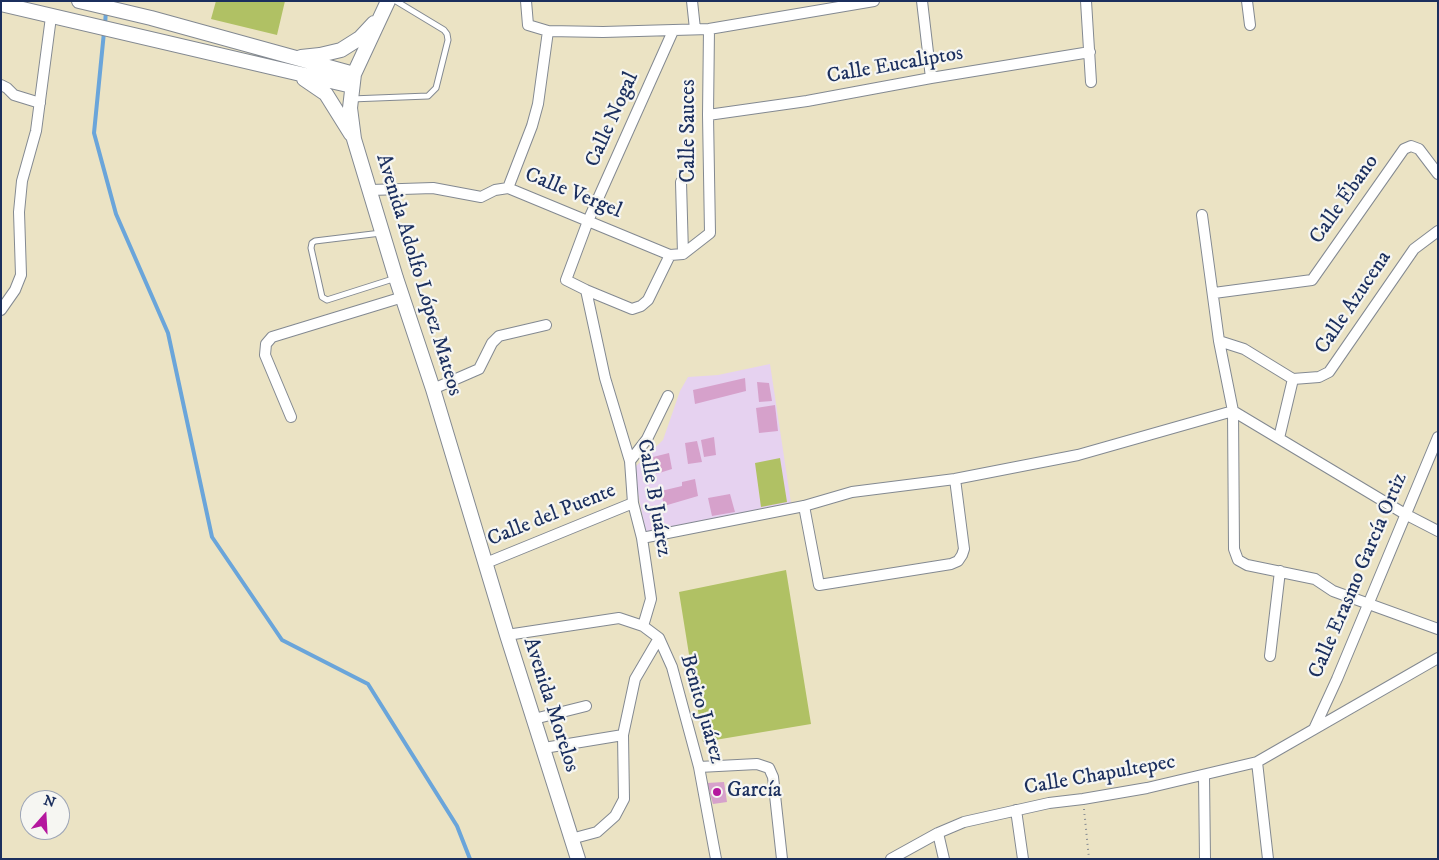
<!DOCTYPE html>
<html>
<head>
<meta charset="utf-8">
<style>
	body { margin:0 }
	#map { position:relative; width:1439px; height:860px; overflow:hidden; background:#ebe3c4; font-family:"IM FELL DW Pica",serif }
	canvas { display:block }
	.frame { position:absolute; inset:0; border:2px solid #1b2f5e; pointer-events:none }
	.north { position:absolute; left:20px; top:790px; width:50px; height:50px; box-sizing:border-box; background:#f6f6f2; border:1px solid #9ea6b7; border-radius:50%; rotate:19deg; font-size:14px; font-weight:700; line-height:20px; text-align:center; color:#1b2f5e }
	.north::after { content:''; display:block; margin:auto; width:18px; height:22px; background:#b5179e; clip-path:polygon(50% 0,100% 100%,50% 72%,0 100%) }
</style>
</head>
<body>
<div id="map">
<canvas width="1439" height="860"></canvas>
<div class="frame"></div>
<div class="north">N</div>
</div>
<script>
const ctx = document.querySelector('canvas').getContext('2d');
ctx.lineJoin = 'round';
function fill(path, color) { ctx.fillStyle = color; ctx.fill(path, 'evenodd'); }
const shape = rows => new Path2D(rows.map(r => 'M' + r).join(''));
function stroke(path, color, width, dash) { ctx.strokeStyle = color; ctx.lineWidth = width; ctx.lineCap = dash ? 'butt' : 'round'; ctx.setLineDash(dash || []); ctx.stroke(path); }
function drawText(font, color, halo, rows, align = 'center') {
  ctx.font = font + ' "IM FELL DW Pica",serif'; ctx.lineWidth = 4.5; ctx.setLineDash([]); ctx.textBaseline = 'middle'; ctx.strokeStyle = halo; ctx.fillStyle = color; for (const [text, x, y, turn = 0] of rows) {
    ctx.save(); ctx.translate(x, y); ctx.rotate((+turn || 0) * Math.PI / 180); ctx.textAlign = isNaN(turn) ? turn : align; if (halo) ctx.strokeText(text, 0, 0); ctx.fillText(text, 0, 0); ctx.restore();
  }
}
const built = shape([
	[770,364,791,503,646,533,633,469,663,440,680,391,688,377,718,375]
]);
const green = shape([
	[216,1,285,1,277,35,211,19],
	[780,458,787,502,761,507,755,463],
	[786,570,811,724,703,742,679,592]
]);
const stream = shape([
	[105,25,106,10],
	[104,32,94,133,116,214,168,333,212,537,282,640,368,684,457,826,470,859]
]);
const building = shape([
	[745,378,746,391,695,404,693,390],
	[757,382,769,383,772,401,759,402],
	[775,405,778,431,759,433,756,408],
	[714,437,716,455,704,457,701,440],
	[697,441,702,462,688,464,685,443],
	[669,453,672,469,656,474,653,457],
	[695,479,698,496,664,506,661,491,682,486,682,482],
	[730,494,735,512,712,516,708,498],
	[724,782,727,802,713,804,707,783]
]);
const path = shape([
	[1084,809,1089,859]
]);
const lane = shape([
	[351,99,428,96,436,88,448,40,447,34,444,30,396,1],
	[381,233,315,241,312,243,311,248,322,297,327,300,396,278]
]);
const street = shape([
	[526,1,528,25,548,31,603,32,709,29,874,1],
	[692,1,695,29],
	[922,1,931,78],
	[1086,1,1091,82],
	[1247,1,1250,25],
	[1,85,7,88,14,95,40,103],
	[708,115,807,101,931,78,1090,52],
	[681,182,683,254],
	[508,188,532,126,538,104,548,31],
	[371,190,433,188,481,197,495,190,508,188,670,255,683,254,710,233,708,115,709,29],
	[1202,215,1219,341,1233,411,1234,549,1238,560,1247,565,1315,579,1333,591,1438,629],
	[670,255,648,300,641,306,632,309,586,290,566,280,588,221,673,31],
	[586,290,605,378,630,461,633,503,642,538,651,599,643,626],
	[1214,293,1312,280,1404,149,1411,146,1419,149,1438,174],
	[1,310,15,290,21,275,19,212,22,181,36,131,51,17],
	[1219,341,1244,349,1293,379],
	[433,389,479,369,492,343,499,336,546,325],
	[291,417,265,355,266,344,272,337,403,297],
	[1279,438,1293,379,1319,377,1329,372,1414,249,1438,231],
	[630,461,647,439,668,396],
	[804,506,819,585,951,564,958,561,962,555,964,549,955,479],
	[642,538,804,506,852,492,955,479,1078,455,1233,411,1405,514,1438,531],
	[486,563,633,503],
	[507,635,619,618,643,626,659,638,672,667,699,767,716,859],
	[1270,656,1280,571],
	[534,719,586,706],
	[1314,729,1337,679,1438,437],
	[544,748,623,735],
	[1257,762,1268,859],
	[699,767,757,764,769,768,773,777,782,859],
	[1204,775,1205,859],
	[1016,810,1023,859],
	[938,833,944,859],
	[571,839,597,832,615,816,624,799,623,735,635,679,659,638],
	[891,859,938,833,964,822,1049,803,1083,799,1147,788,1257,762,1438,658]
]);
const secondary = shape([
	[79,1,151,18,354,74],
	[388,1,354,74,350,108,354,139,396,278,433,389,507,635,578,859],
	[1,4,352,86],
	[301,57,320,55,341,50,360,38,374,23],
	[304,79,326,94,351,134]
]);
const markers = [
	[717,792,5,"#b5179e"]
];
const streetNames = [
	["Calle Eucaliptos",895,66,-10],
	["Calle Nogal",613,120,-66],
	["Calle Sauces",690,131,-90],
	["Calle Vergel",573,194,22],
	["Calle Ébano",1345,200,-55],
	["Avenida Adolfo López Mateos",418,275,73],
	["Calle Azucena",1354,303,-56],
	["Calle B Juárez",653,498,80],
	["Calle del Puente",552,516,-22],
	["Calle Erasmo García Ortiz",1359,576,-67],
	["Avenida Morelos",550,705,72],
	["Benito Juárez",701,709,74],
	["Calle Chapultepec",1100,776,-10]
];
const poiNames = [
	["García",727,792]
];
fill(built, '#e6d2f0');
fill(green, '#b0c164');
stroke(stream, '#6aa5da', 4);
fill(building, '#d6a1cb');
stroke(lane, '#838991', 7);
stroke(street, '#838991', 12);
stroke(secondary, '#838991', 16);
stroke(path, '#838991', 2, [1, 4]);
stroke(lane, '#fff', 5);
stroke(street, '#fff', 10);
stroke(secondary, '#fff', 14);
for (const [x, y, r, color] of markers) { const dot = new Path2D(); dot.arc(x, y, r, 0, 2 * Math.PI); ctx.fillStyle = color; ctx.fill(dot); stroke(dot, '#f6f6f2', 2); }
drawText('21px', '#1b2f5e', '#f6f6f2', streetNames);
drawText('21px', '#1b2f5e', '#f6f6f2', poiNames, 'left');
</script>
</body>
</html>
